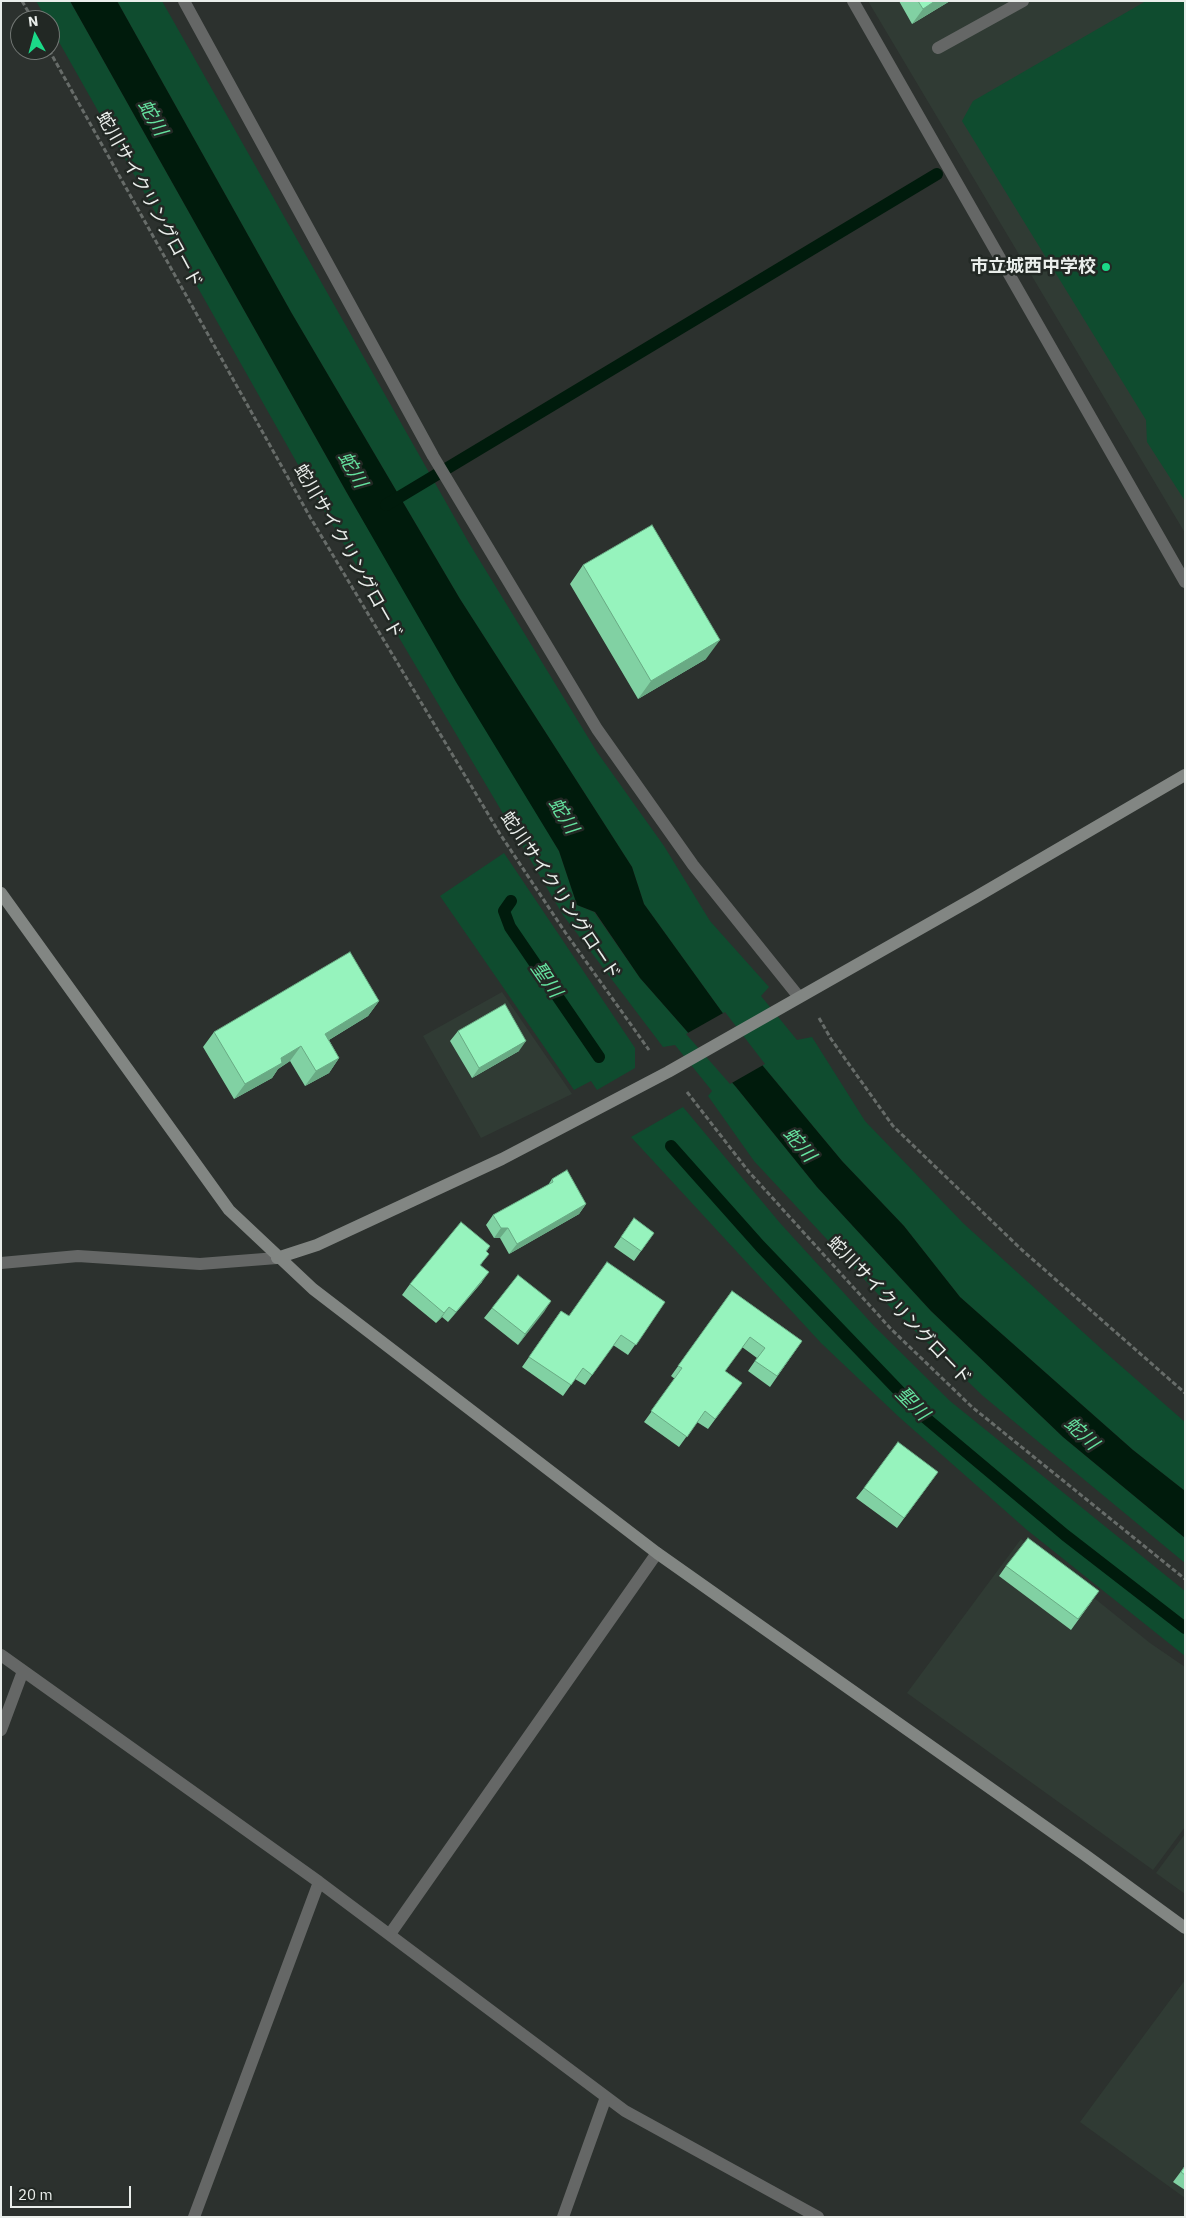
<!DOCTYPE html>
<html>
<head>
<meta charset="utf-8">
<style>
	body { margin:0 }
	#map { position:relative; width:1186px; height:2218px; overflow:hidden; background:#2c312e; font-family:"IBM Plex Sans",sans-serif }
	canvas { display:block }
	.frame { position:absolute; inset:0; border:2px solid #eaeeeb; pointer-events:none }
	.north { position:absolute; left:10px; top:10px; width:50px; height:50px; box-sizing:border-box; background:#222824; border:1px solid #727774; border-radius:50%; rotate:353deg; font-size:14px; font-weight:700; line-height:20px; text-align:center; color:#eaeeeb }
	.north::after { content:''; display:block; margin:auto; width:18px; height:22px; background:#1bd988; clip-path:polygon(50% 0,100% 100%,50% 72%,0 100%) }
	.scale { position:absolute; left:10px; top:2186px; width:121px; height:22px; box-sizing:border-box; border:2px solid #eaeeeb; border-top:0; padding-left:6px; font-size:15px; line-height:18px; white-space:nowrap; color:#eaeeeb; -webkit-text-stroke:4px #222824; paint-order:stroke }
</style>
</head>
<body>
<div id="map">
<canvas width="1186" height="2218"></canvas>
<div class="frame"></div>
<div class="north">N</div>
<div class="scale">20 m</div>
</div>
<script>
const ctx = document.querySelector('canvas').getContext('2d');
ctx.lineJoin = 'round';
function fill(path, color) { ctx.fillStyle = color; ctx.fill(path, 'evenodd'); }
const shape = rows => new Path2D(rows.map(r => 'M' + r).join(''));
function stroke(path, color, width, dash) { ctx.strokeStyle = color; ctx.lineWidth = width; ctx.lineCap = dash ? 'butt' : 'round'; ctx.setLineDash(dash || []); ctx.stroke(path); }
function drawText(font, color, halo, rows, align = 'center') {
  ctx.font = font + ' "IBM Plex Sans","Noto Sans JP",sans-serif'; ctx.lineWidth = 5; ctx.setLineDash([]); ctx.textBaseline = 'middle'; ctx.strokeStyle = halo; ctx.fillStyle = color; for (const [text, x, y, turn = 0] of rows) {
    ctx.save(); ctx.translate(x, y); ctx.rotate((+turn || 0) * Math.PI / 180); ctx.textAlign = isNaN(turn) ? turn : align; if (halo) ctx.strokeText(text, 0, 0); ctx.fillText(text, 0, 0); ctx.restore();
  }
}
const built = shape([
	[868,1,1185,1,1185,533],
	[502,992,572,1094,481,1138,423,1036],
	[1021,1539,1150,1643,1185,1667,1185,1827,1153,1870,907,1693],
	[1185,1834,1185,1894,1156,1873],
	[1185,1980,1185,2198,1080,2122]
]);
const green = shape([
	[36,1,70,1,347,493,559,851,577,905,594,912,640,978,736,1087,817,1187,931,1311,1063,1437,1185,1538,1185,1563,983,1396,890,1307,754,1161,708,1096,712,1091,675,1045,663,1047,563,915,323,509,50,26,50,20,47,20],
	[117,1,162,1,469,543,597,752,664,846,710,921,769,987,761,996,797,1040,812,1037,865,1121,963,1223,1106,1353,1185,1422,1185,1491,1133,1450,960,1297,904,1226,842,1161,748,1048,644,904,632,867,460,599,291,312],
	[1146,1,1185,1,1185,501,1147,442,1146,420,962,121,973,101],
	[504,853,635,1048,635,1068,597,1090,591,1081,574,1090,440,896],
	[683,1107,780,1223,875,1327,950,1401,1185,1591,1185,1656,1027,1530,899,1417,821,1343,631,1137]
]);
const water = shape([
	[70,1,117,1,291,312,460,599,632,867,644,904,748,1048,842,1161,904,1226,960,1297,1133,1450,1185,1491,1185,1538,1063,1437,931,1311,817,1187,736,1087,640,978,595,912,577,905,559,851,456,682,347,493]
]);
const pier = shape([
	[725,1012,765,1064,730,1084,686,1034]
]);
const stream = shape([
	[386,505,937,174],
	[511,901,504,911,510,927,599,1057],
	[671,1146,760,1246,922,1415,1065,1535,1185,1628]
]);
const path = shape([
	[22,1,33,20],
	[49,50,310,517,500,834,565,932,649,1050],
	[819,1018,831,1039,893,1126,1022,1250,1185,1393],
	[687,1092,749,1172,891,1329,972,1407,1185,1579]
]);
const lane = shape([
	[184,1,433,456,597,729,693,865,799,997],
	[853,1,1185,582],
	[938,48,1023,1]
]);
const street = shape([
	[1,1263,78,1256,200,1264,277,1258],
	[1,1655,319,1882,625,2111,818,2217],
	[1,1730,23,1671],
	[390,1934,657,1553],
	[194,2217,319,1882],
	[563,2217,606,2097]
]);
const secondary = shape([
	[1,893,229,1210,313,1289,657,1553,1085,1855,1185,1928],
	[277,1258,317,1245,502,1159,668,1072,976,897,1185,775]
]);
const wall = shape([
	[899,1,950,1,912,24],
	[583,565,706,659,638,699,570,584],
	[379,1001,368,1016,329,1040,339,1058,329,1073,305,1086,290,1061,278,1069,272,1078,234,1099,203,1047,214,1032],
	[458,1031,519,1051,472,1078,450,1041],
	[552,1179,586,1204,579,1214,509,1254,500,1238,494,1238,486,1225,493,1215,548,1185],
	[634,1218,654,1233,634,1261,614,1247],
	[490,1246,487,1251,481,1265,482,1282,448,1322,442,1317,436,1323,402,1295,410,1284],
	[732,1291,802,1341,770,1387,748,1371,757,1358,742,1347,725,1371,742,1383,708,1429,697,1422,679,1447,644,1422,675,1379,671,1376],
	[551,1301,518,1345,484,1318,492,1308],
	[665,1302,628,1355,613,1345,585,1385,575,1379,563,1396,522,1367,561,1311,569,1316],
	[938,1472,897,1528,856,1498,864,1488],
	[1006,1566,1092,1601,1071,1630,999,1576],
	[1185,2166,1185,2190,1173,2182]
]);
const shadedWall = shape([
	[935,1,950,1,912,24,923,9],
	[720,640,706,659,638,699,651,681],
	[379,1001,368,1016,314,1049,325,1034],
	[526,1041,519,1051,472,1078,479,1068],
	[301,1046,290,1061,278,1069,272,1078,234,1099,245,1084,281,1058],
	[339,1058,329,1073,305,1086,316,1071],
	[586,1204,579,1214,509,1254,517,1244],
	[501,1228,508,1228,500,1238,494,1238],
	[489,1272,482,1282,448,1322,456,1312],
	[551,1301,544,1312,518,1345,525,1334],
	[449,1307,442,1317,436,1323,444,1313]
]);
const building = shape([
	[918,1,935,1,923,9,918,1],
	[652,525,720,640,651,681,583,565,652,525],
	[350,952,379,1001,325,1034,339,1058,316,1071,301,1046,281,1058,282,1063,245,1084,214,1032,350,952],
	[505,1004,526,1041,479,1068,458,1031,505,1004],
	[567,1170,586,1204,517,1244,508,1228,501,1228,493,1215,553,1182,552,1179,567,1170],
	[634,1218,654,1233,641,1251,621,1237,634,1218],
	[461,1222,490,1246,486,1251,489,1254,480,1265,489,1272,456,1312,449,1307,444,1313,410,1284,461,1222],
	[607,1262,665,1302,636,1345,621,1335,592,1375,583,1368,571,1385,529,1357,561,1311,569,1316,607,1262],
	[518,1275,551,1301,525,1334,492,1308,518,1275],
	[732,1291,802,1341,777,1376,755,1361,765,1348,750,1337,725,1371,742,1383,715,1419,705,1411,687,1437,651,1411,682,1368,678,1366,732,1291],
	[898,1442,938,1472,904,1518,864,1488,898,1442],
	[1028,1538,1099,1591,1078,1619,1006,1566,1028,1538],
	[1185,2166,1185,2175,1181,2172,1185,2166]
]);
const markers = [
	[1106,267,5,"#1bd988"]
];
const streetNames = [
	["蛇川サイクリングロード",149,200,61],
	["蛇川サイクリングロード",348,552,60],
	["蛇川サイクリングロード",560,896,56],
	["蛇川サイクリングロード",899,1311,46]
];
const poiNames = [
	["市立城西中学校",1096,267]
];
const waterNames = [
	["蛇川",152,118,60],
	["蛇川",352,470,60],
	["蛇川",563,816,58],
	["聖川",546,980,55],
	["蛇川",799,1145,50],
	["聖川",912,1404,45],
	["蛇川",1081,1434,43]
];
fill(built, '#303b34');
fill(green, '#0f4c2f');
fill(water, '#001b0c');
fill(pier, '#2c312e');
stroke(stream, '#001b0c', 12);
stroke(path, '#676c69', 3, [5, 2.5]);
stroke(lane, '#656766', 12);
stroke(street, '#656766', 12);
stroke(secondary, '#828683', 12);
fill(wall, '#81d1a3');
fill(shadedWall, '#69aa84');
fill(building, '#96f3bd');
stroke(building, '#69aa84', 1);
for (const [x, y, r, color] of markers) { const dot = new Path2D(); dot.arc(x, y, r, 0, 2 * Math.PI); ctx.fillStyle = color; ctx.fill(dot); stroke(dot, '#222824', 2); }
drawText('18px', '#eaeeeb', '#222824', streetNames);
drawText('bold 18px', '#eaeeeb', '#222824', poiNames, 'right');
drawText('italic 19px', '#65e29f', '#222824', waterNames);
</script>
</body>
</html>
